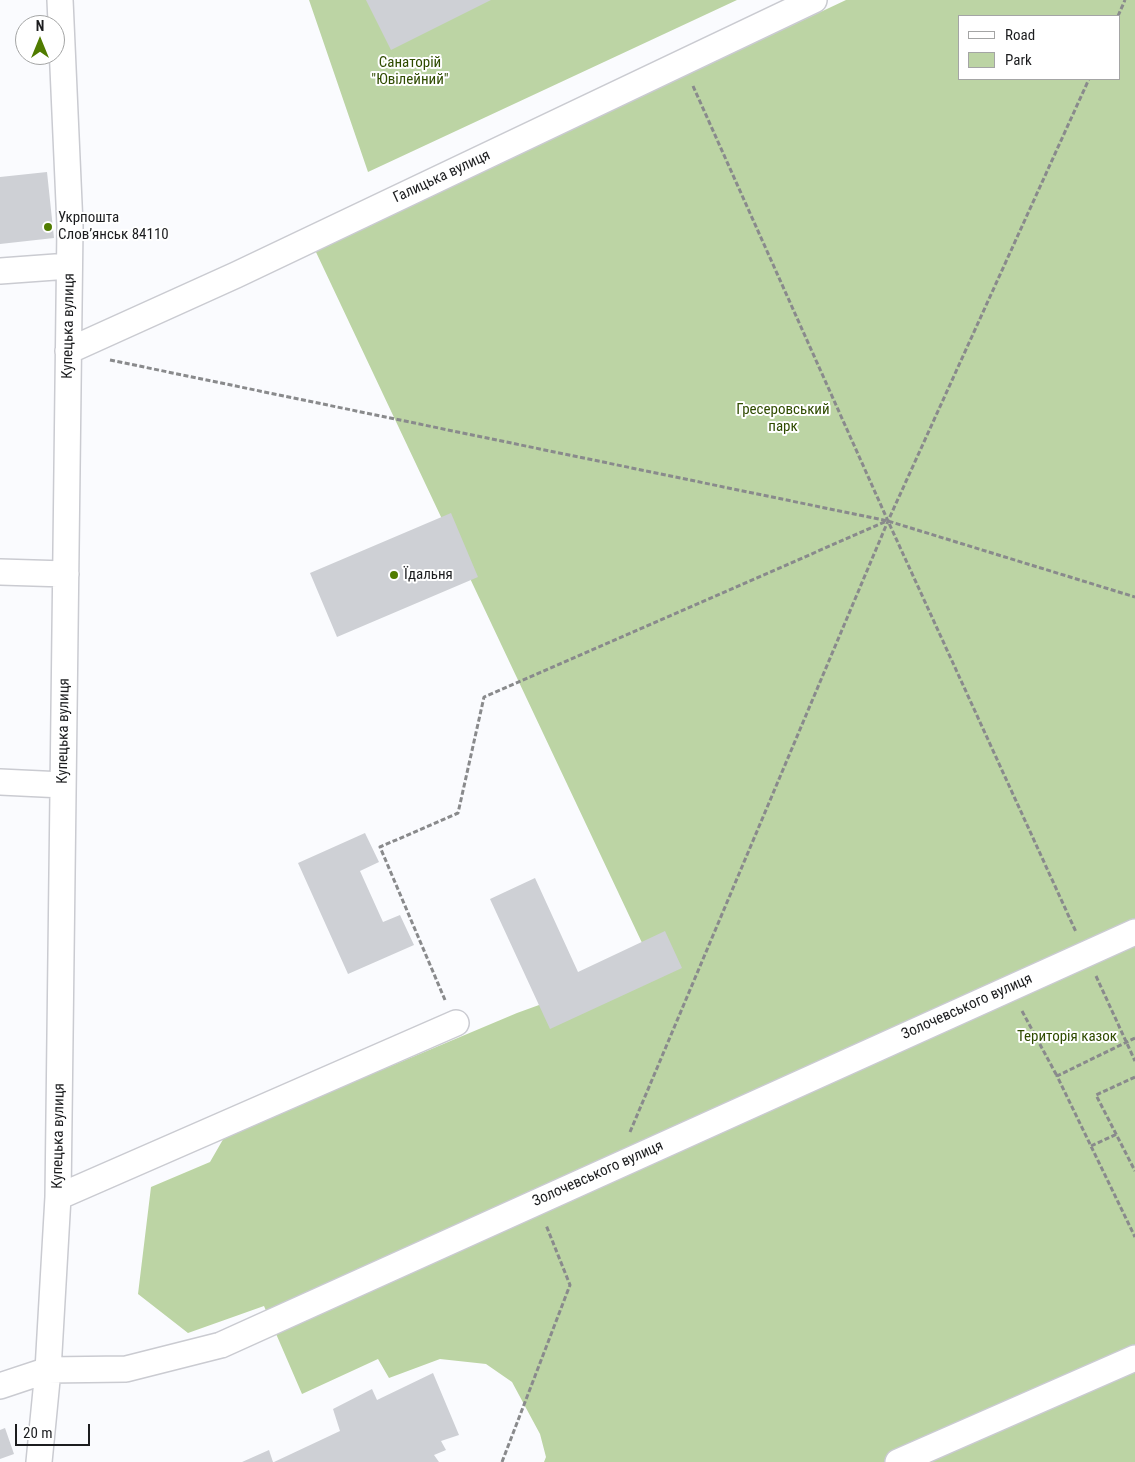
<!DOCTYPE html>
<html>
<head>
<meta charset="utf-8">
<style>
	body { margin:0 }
	#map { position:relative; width:1135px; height:1462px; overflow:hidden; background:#fafbfe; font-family:"Roboto Condensed",sans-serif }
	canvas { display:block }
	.legend { position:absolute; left:958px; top:15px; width:162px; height:65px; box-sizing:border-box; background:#fff; border:1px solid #a4a5a5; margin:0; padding:6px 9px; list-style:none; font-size:15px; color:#1c1d1f }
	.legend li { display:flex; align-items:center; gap:10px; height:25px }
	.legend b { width:25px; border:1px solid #a4a5a5 }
	.north { position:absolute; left:15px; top:15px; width:50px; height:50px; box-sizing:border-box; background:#fff; border:1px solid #a4a5a5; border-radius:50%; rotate:0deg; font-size:14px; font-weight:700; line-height:20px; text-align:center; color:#1c1d1f }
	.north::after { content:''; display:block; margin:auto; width:18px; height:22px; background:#507c00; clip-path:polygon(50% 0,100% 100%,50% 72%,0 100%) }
	.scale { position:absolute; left:15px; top:1424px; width:75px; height:22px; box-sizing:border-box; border:2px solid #1c1d1f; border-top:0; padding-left:6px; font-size:15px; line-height:18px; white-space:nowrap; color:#1c1d1f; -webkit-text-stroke:4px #fff; paint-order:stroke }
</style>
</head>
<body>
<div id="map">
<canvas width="1135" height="1462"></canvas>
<ul class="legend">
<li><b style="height:6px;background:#fff"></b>Road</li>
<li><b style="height:14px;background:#bcd4a4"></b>Park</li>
</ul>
<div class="north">N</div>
<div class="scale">20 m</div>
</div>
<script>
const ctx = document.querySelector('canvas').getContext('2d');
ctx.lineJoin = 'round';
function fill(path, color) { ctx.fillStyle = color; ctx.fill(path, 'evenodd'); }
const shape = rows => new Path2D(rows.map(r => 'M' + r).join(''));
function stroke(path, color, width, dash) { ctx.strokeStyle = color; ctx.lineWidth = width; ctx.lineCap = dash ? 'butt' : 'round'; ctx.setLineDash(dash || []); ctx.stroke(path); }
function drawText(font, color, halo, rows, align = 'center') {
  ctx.font = font + ' "Roboto Condensed",sans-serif'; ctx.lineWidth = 4; ctx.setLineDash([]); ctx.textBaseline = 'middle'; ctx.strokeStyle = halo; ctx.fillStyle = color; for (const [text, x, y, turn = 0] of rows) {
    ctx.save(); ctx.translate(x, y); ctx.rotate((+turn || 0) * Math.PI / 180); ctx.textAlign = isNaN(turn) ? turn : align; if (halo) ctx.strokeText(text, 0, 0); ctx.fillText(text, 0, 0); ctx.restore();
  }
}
const green = shape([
	[309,0,737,0,368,172],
	[846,0,1135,0,1135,1462,544,1462,546,1457,540,1434,512,1382,486,1364,440,1359,389,1378,378,1359,302,1394,264,1306,188,1333,138,1294,151,1187,210,1162,225,1136,517,1013,652,964,315,250],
	[959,16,1119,16,1119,79,959,79]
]);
const building = shape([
	[366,0,491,0,391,50],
	[47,172,54,238,0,244,0,177],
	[451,513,478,577,337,637,310,573],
	[365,833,379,862,360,871,383,922,400,915,414,945,348,974,298,863],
	[535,878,578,972,665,931,682,968,550,1029,490,899],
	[433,1373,459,1435,441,1441,446,1450,434,1455,439,1462,274,1462,340,1431,333,1409,372,1389,377,1400],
	[5,1428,14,1454,0,1459,0,1430],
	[269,1450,273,1462,242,1462]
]);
const path = shape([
	[1118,16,1125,0],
	[693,86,888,521,1076,932],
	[110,360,888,521,1135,597],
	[1096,976,1135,1061],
	[445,1000,380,847,458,813,484,697,887,521],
	[1022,1011,1057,1076],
	[1135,1038,1057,1076,1135,1237],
	[1135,1077,1096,1095,1135,1171],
	[630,1132,888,521,1089,79],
	[1091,1146,1117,1134],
	[502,1462,570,1285,546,1225]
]);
const minor = shape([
	[0,271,69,266],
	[68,351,236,275,814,0],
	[0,572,66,574],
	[0,782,63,785],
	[58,1197,456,1023],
	[0,1386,48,1370,126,1369,221,1345,1135,932],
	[39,1462,48,1370,58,1197,70,226,60,0],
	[898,1462,1135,1358]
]);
const markers = [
	[48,227,5,"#507c00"],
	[394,575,5,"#507c00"]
];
const parkNames = [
	["Санаторій",410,63],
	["\"Ювілейний\"",410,80],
	["Гресеровський",783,410],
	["парк",783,427],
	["Територія казок",1067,1037]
];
const streetNames = [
	["Галицька вулиця",442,177,-25],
	["Купецька вулиця",69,326,-89],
	["Купецька вулиця",64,731,-89],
	["Золочевського вулиця",967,1007,-24],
	["Купецька вулиця",59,1136,-89],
	["Золочевського вулиця",598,1174,-24]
];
const poiNames = [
	["Укрпошта",58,218],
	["Слов’янськ 84110",58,235],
	["Їдальня",404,575]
];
fill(green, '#bcd4a4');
fill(building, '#ced0d5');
stroke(minor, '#cacbd1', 28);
stroke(path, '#898a8c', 3, [5, 2.5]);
stroke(minor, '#fff', 25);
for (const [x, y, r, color] of markers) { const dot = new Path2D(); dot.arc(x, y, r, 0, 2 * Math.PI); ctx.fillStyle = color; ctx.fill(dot); stroke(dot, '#fff', 2); }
drawText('15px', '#2f4b00', '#fff', parkNames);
drawText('15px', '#1c1d1f', '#fff', streetNames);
drawText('15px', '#1c1d1f', '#fff', poiNames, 'left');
</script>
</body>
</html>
